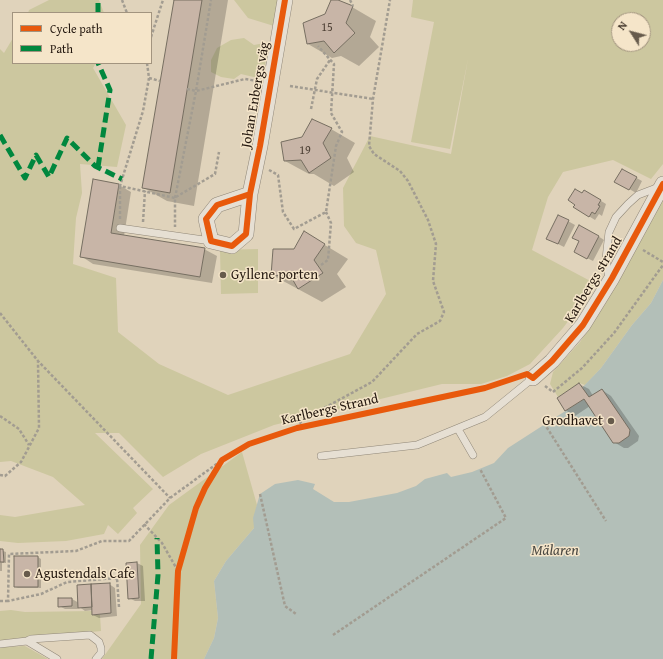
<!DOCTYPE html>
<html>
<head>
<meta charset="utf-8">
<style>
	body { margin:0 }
	#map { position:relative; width:663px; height:659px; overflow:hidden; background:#e0d3bb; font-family:"Gentium Book Plus",serif }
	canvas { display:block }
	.legend { position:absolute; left:12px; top:12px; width:140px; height:52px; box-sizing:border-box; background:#f5e5c9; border:1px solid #a2947f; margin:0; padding:5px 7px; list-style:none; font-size:12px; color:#261a11 }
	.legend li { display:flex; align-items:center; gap:8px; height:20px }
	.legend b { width:20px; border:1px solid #a2947f }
	.north { position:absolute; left:611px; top:12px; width:40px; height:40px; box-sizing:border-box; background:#f5e5c9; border:1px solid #a2947f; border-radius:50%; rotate:306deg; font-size:11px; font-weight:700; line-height:16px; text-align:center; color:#261a11 }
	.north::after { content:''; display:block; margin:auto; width:14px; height:18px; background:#675b4c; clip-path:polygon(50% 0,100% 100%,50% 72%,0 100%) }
</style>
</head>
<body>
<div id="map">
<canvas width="663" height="659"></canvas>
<ul class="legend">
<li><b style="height:5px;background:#e8590c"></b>Cycle path</li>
<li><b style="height:5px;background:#00873e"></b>Path</li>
</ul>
<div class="north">N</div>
</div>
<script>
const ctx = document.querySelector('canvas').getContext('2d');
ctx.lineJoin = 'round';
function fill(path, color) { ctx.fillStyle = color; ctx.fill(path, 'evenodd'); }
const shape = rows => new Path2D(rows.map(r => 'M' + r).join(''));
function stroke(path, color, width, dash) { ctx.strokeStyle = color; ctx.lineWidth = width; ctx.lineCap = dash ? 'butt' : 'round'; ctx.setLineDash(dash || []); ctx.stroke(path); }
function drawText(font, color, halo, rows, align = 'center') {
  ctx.font = font + ' "Gentium Book Plus",serif'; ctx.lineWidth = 3; ctx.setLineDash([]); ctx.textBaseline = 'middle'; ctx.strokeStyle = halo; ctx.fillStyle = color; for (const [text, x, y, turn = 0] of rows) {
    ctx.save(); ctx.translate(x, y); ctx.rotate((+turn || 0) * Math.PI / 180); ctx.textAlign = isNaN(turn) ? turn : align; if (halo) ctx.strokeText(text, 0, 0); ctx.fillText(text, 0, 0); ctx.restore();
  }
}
const green = shape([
	[49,0,99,0,104,13,28,13,29,10],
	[234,0,280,0,274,26,248,18],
	[413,0,663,0,663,164,651,179,613,160,563,172,548,197,532,250,596,284,563,328,530,364,507,376,481,384,442,384,274,425,201,454,163,477,119,433,95,433,153,489,133,508,137,513,118,534,108,525,104,534,66,541,18,543,0,541,0,515,15,517,85,505,53,477,11,461,0,462,0,49,4,53,13,38,13,63,96,63,93,68,126,125,117,167,80,164,82,193,76,218,73,264,116,278,118,332,159,364,228,395,350,354,386,294,376,250,356,243,344,226,343,188,370,136,451,154,468,59,450,149,411,142,434,22,411,17],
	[619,20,643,20,643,44,619,44],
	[244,38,254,45,270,42,262,79,241,74,234,79,221,77,211,72,211,60,217,48,231,40],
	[663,193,663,280,651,303,632,325,601,368,585,385,579,383,558,397,550,384,553,372,580,342,607,301],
	[258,249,258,293,221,294,220,250],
	[242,452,257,505,254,528,226,561,214,581,218,618,214,638,204,659,102,659,141,604,140,545,169,505],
	[11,610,25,612,92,611,92,615,100,615,101,631,0,641,0,611],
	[25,646,48,659,0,659,0,647]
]);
const water = shape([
	[663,280,663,659,204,659,214,638,218,618,214,581,226,561,254,528,253,518,260,494,275,484,298,480,315,484,313,489,334,502,349,502,397,493,416,486,425,479,447,473,451,477,472,472,494,463,508,448,584,399,579,391,601,368,632,325,651,303]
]);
const shadow = shape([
	[175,0,228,0,194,206,167,201,144,188],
	[332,0,352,7,376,21,370,37,379,47,359,66,341,56,332,58,308,44,326,15],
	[331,129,355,143,347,158,354,172,334,186,314,174,309,174,285,161],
	[622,170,642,181,636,193,616,181],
	[93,180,119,185,131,192,124,236,204,249,217,256,212,283,93,264,81,256],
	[585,191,606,204,602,216,599,214,595,220,574,207],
	[559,216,575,225,564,247,554,242],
	[305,233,348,259,337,274,346,287,322,302,272,275,294,250],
	[598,236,604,240,593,261,581,255,580,241],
	[579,384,589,389,593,396,602,390,611,396,639,436,638,441,628,448,624,448,614,442,590,406,575,416,565,410],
	[0,550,6,552,6,563,2,563,2,571,0,571],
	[38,557,41,559,41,588,18,588,15,587],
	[137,563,143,566,145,601,135,601,129,598],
	[109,584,115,588,117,616,99,618,93,615,93,610,85,611,78,606,78,609,65,609,59,606,72,599,79,603]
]);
const building = shape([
	[174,0,202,0,170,193,142,188,174,0],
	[331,0,338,0,353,6,346,23,355,33,334,53,324,41,307,44,303,23,325,14,331,0],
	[312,119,332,128,323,143,331,158,309,173,301,160,284,161,281,142,302,137,312,119],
	[622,169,637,177,629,190,614,182,622,169],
	[93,179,119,184,111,233,205,248,200,277,80,257,93,179],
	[575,189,582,193,584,190,601,200,598,205,600,206,595,214,592,212,589,217,573,207,575,205,568,200,575,189],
	[558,215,569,220,558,244,546,239,558,215],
	[579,225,599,236,587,259,574,252,579,241,572,238,579,225],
	[304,231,325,244,314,260,323,273,298,289,290,275,271,276,273,249,294,249,304,231],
	[579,383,589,397,602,389,630,430,629,436,619,443,613,443,584,399,565,411,557,398,579,383],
	[0,549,3,549,4,562,0,562,0,549],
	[14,556,38,556,38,587,14,587,14,556],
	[137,562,139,598,128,599,126,563,137,562],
	[110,583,111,613,92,615,91,584,110,583],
	[91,584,92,607,78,608,77,585,91,584],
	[58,598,72,598,72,606,58,607,58,598]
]);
const path = shape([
	[122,0,127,13],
	[350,0,353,6],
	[151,37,163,0],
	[147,63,149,78,143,111,120,186,175,198,175,227],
	[149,78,160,81],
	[290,86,373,99],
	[187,89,196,91,245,79,257,81],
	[311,109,317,79,330,60],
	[269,170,278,175,283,212,294,229,326,212,336,146,342,132,331,113,334,64,318,46],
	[120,186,120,219],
	[176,197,215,174,219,152],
	[175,198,196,91,211,0],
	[143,222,145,191],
	[643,250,663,262],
	[321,265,328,260,331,223,326,212],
	[0,313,38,361,170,498],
	[545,386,553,392,582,368,614,333,663,265],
	[0,416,19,429,29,445],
	[544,423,606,521],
	[297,428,302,420,372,382,417,334,440,321,444,312,433,281,436,244,428,220,408,181,400,171,374,154,369,146,373,99,390,0],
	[0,475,5,476,21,462,39,428,38,362],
	[260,494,285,606,296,614],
	[144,524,162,543,178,571],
	[0,601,8,601],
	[119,607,117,578,67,582,41,594,8,601,9,554,76,551,102,541,129,541,170,498,222,460],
	[333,635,506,518,480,469]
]);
const service = shape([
	[120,228,211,241],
	[609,279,606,259,609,232,616,217,628,204,638,195,659,187],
	[458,429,473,455],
	[321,456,417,445,485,417,533,378],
	[27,641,57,659],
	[0,644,27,641,31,639,90,635,99,642,101,648,101,653,96,659]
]);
const minor = shape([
	[250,194,217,205,206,219,211,241,232,246,246,234,250,194,260,146,285,0],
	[533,378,552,361,583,325,612,278,663,184]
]);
const quiet = shape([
	[98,13,98,0],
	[0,135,25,178,36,155,49,177,67,138,95,166,122,179],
	[98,167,110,90,98,63],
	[151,659,158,575,157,538]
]);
const cycleway = shape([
	[250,194,217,205,206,219,211,241,232,246,246,234,250,194,260,146,285,0],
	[174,659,178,571,196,508,205,488,222,460,249,444,297,428,485,388,527,374,533,378,552,361,583,325,612,278,663,184]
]);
const markers = [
	[223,275,4,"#675b4c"],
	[611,421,4,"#675b4c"],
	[27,574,4,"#675b4c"]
];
const numberNames = [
	["15",327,28],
	["19",305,151]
];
const streetNames = [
	["Johan Enbergs väg",256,95,-80],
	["Karlbergs strand",594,280,-59],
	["Karlbergs Strand",330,410,-13]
];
const poiNames = [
	["Gyllene porten",231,275],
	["Grodhavet",603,421,"right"],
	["Agustendals Cafe",35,574]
];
const waterNames = [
	["Mälaren",555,551]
];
fill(green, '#ccc79f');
fill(water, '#b3bfb8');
fill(shadow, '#0003');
fill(building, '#c8b5a7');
stroke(building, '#766e61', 1);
stroke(service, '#908778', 8);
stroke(minor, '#908778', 16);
stroke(path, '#a29c91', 2.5, [3, 2]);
stroke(service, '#e6dfd3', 7);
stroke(minor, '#e6dfd3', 15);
stroke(quiet, '#00873e', 5, [10, 5]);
stroke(cycleway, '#e8590c', 6);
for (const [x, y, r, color] of markers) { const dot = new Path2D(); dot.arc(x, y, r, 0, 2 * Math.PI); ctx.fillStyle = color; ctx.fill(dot); stroke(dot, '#f5e5c9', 1.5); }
drawText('12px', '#4e4136', null, numberNames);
drawText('14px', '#261a11', '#f5e5c9', streetNames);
drawText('14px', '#261a11', '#f5e5c9', poiNames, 'left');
drawText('italic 15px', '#4b4943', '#f5e5c9', waterNames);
</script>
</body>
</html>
